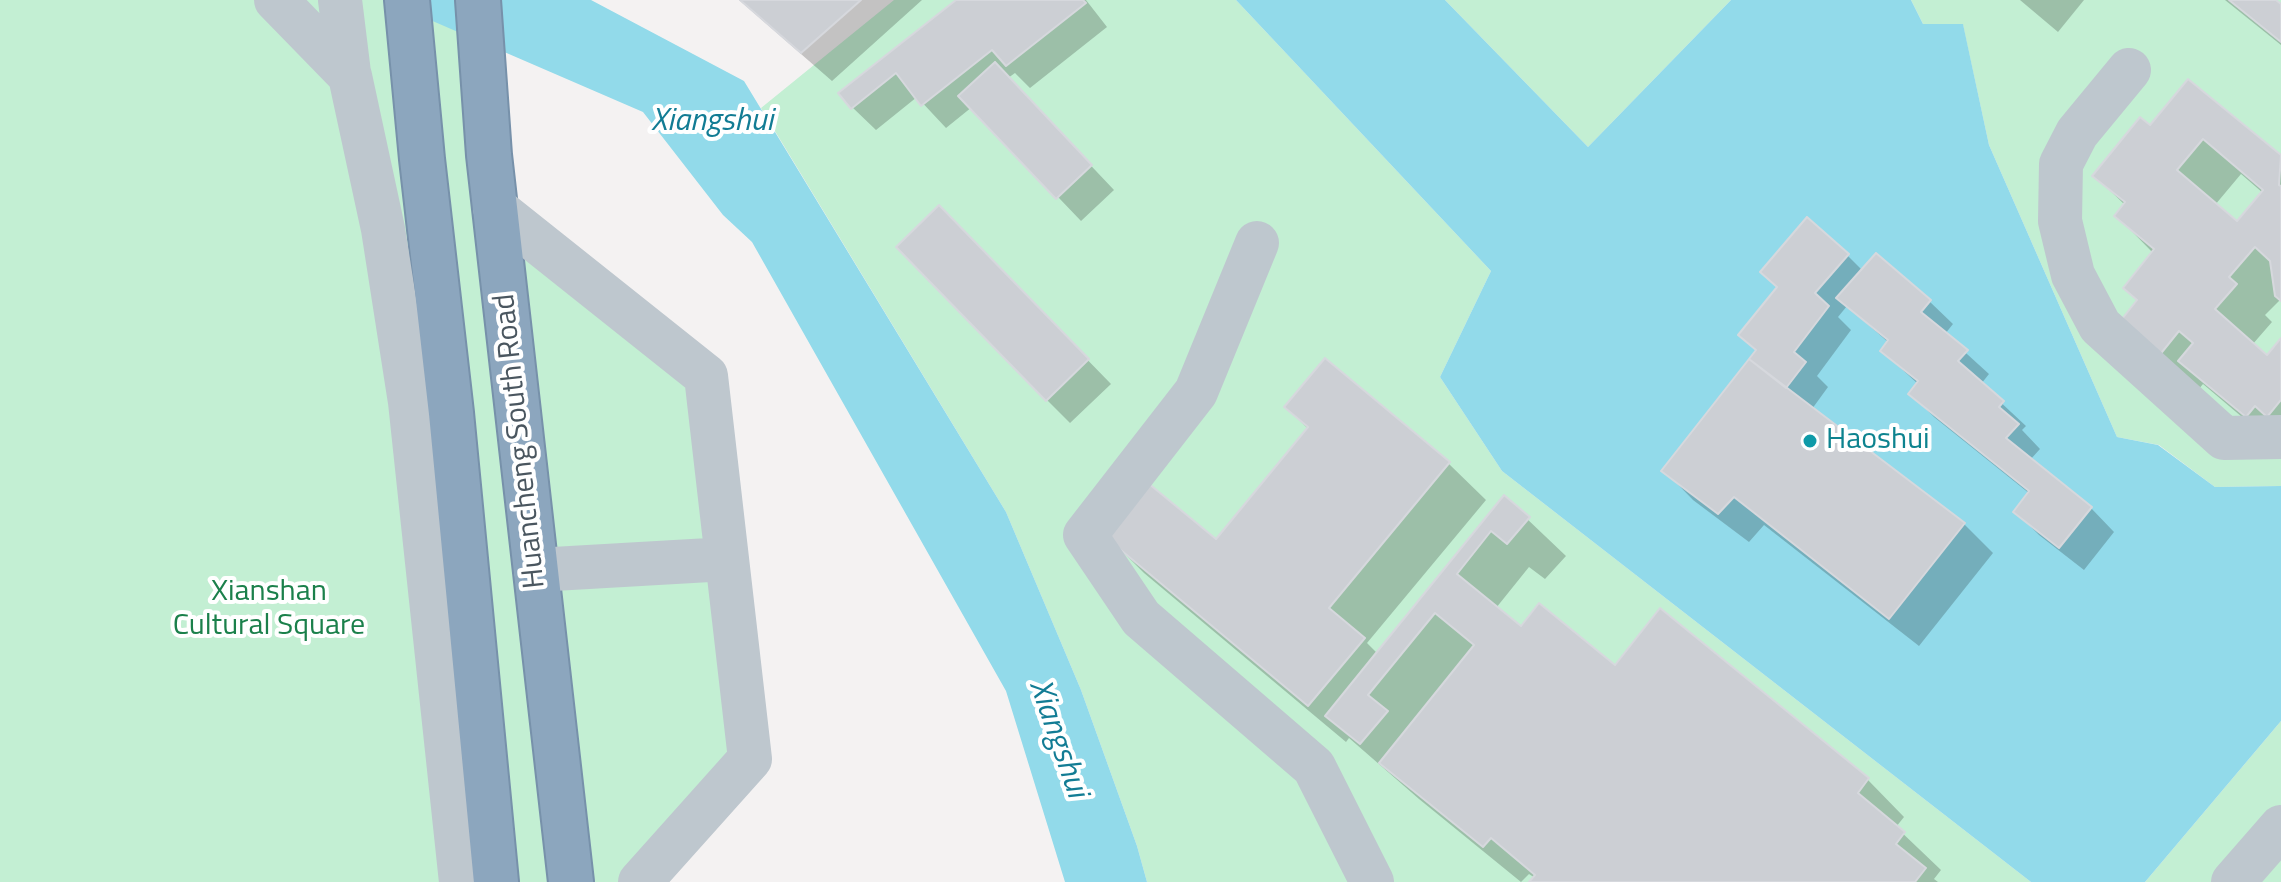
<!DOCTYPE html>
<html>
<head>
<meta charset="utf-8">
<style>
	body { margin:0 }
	canvas { display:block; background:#f4f2f2 }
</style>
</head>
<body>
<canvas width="2281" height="882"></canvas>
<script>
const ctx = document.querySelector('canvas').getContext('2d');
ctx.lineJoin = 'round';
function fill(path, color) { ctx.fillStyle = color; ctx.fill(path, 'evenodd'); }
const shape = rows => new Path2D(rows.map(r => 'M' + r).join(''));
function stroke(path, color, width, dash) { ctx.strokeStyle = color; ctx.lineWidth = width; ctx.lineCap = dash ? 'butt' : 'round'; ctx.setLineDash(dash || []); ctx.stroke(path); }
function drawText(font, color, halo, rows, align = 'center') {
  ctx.font = font + ' "Titillium Web",sans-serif'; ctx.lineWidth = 8; ctx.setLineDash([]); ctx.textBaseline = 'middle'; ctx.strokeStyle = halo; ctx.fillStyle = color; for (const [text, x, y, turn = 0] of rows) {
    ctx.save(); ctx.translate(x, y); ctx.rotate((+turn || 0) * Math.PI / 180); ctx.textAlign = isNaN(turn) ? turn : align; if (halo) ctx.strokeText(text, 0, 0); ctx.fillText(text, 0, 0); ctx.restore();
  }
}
const green = shape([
	[0,0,478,0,496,208,706,376,750,759,640,882,0,882],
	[894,0,1236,0,1491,271,1440,377,1502,471,2031,882,1147,882,1137,846,1081,690,1006,512,761,108],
	[1445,0,1731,0,1588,147],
	[1911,0,2281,0,2281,486,2215,487,2159,445,2117,437,1989,145,1963,25,1923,24],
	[2281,721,2281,882,2145,882]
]);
const water = shape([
	[384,0,591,0,744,81,1006,512,1081,690,1137,846,1147,882,1065,882,1006,691,752,242,723,215,643,112],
	[1236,0,1445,0,1588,147,1731,0,1911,0,1923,24,1963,24,1989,145,2117,437,2158,445,2215,487,2281,486,2281,721,2145,882,2031,882,1502,471,1440,377,1491,271]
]);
const shadow = shape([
	[739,0,922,0,832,81],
	[959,0,1086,0,1107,27,1030,88,1015,73,1008,78,1114,190,1081,221,972,107,946,128,917,97,876,130,852,107],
	[2020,0,2084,0,2058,32],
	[2225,0,2272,0,2281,7,2281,45],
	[2188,82,2281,158,2281,299,2265,315,2272,322,2252,345,2267,358,2281,341,2281,450,2203,384,2192,397,2154,366,2139,301,2153,253,2117,216,2125,205,2095,176,2150,128],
	[2241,174,2263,193,2237,224,2215,205],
	[962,231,1111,384,1070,423,1047,400],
	[1847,255,1863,271,1929,301,1953,324,1945,334,1989,374,1981,384,2026,426,2022,430,2040,449,2030,460,2091,508,2114,532,2084,570,2039,535,2016,512,2030,494,1934,417,1911,394,1918,384,1882,351,1889,343,1847,306,1838,317,1851,330,1817,376,1828,387,1812,409,1964,524,1993,553,1919,646,1764,525,1749,542,1693,500,1664,470,1752,359],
	[1325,361,1449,464,1486,500,1367,643,1378,654,1504,497,1566,556,1545,579,1529,567,1496,608,1521,628,1868,780,1904,817,1896,827,1941,870,1934,879,1938,882,1532,882,1535,878,1529,874,1521,882,1419,799,1349,738,1346,742,1144,573,1107,536,1216,542,1309,430,1287,407]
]);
const building = shape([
	[740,0,861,0,801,53,740,0],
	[956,0,1083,0,1086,3,1006,66,992,50,921,106,896,73,851,109,838,93,956,0],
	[2229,0,2276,0,2281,4,2281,42,2229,0],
	[995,62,1092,165,1056,199,958,96,995,62],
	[2188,79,2281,155,2279,185,2281,186,2281,301,2275,296,2270,261,2255,247,2229,277,2237,284,2215,309,2267,355,2281,338,2281,400,2267,417,2255,406,2246,417,2178,361,2193,343,2179,331,2154,362,2114,329,2137,300,2123,288,2154,249,2114,216,2125,202,2092,176,2140,117,2150,125,2188,79],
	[2203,139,2263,190,2237,221,2177,170,2203,139],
	[939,205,1089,359,1046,401,896,247,939,205],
	[1807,217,1849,254,1815,293,1829,306,1794,352,1806,362,1786,388,1749,359,1756,350,1738,335,1777,287,1760,272,1807,217],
	[1876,253,1931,300,1921,312,1968,350,1958,361,2004,401,1999,407,2019,424,2006,438,2092,507,2059,548,2013,512,2029,491,1908,394,1918,381,1880,351,1888,340,1836,298,1876,253],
	[1325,358,1450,462,1329,608,1365,638,1308,706,1104,536,1148,483,1216,539,1308,427,1284,407,1325,358],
	[1749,359,1965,523,1889,619,1734,497,1718,514,1661,471,1749,359],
	[1504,495,1530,517,1507,544,1491,531,1457,574,1521,626,1539,603,1615,665,1660,608,1869,778,1858,793,1905,832,1896,844,1926,868,1915,882,1529,882,1535,875,1491,838,1483,847,1379,763,1474,645,1435,613,1368,695,1388,711,1360,744,1325,716,1504,495]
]);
const minor = shape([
	[276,0,350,76,349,73],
	[340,0,349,73],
	[2129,70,2077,133,2061,164,2060,221,2073,275,2100,326,2224,438,2281,437],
	[350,76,383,229,410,402,461,882],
	[495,208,706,376,750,759,640,882],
	[1257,243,1196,392,1085,535,1141,618,1314,767,1372,882],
	[536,570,727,559],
	[2233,882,2281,827]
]);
const highway = shape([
	[407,0,422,159,451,413,496,882],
	[478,0,489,155,571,882]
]);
const markers = [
	[1810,441,8,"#0f9aa8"]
];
const streetNames = [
	["Huancheng South Road",521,441,-96]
];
const cultureNames = [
	["Haoshui",1826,441]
];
const parkNames = [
	["Xianshan",269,593],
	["Cultural Square",269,627]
];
const waterNames = [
	["Xiangshui",712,122],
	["Xiangshui",1057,739,71]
];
fill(green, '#c3efd3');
fill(water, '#92daea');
fill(shadow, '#0003');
fill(building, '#cccfd4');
stroke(building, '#d6d8dd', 2);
stroke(highway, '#7791aa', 48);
stroke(minor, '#bec7ce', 44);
stroke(highway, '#8ca6be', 44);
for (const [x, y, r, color] of markers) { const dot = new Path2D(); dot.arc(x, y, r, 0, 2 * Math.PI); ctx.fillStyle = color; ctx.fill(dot); stroke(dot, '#fff', 3); }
drawText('30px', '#4a565f', '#fff', streetNames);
drawText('30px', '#0d838f', '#fff', cultureNames, 'left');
drawText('30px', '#1b804b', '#fff', parkNames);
drawText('italic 32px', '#127c94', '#fff', waterNames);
</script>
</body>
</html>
